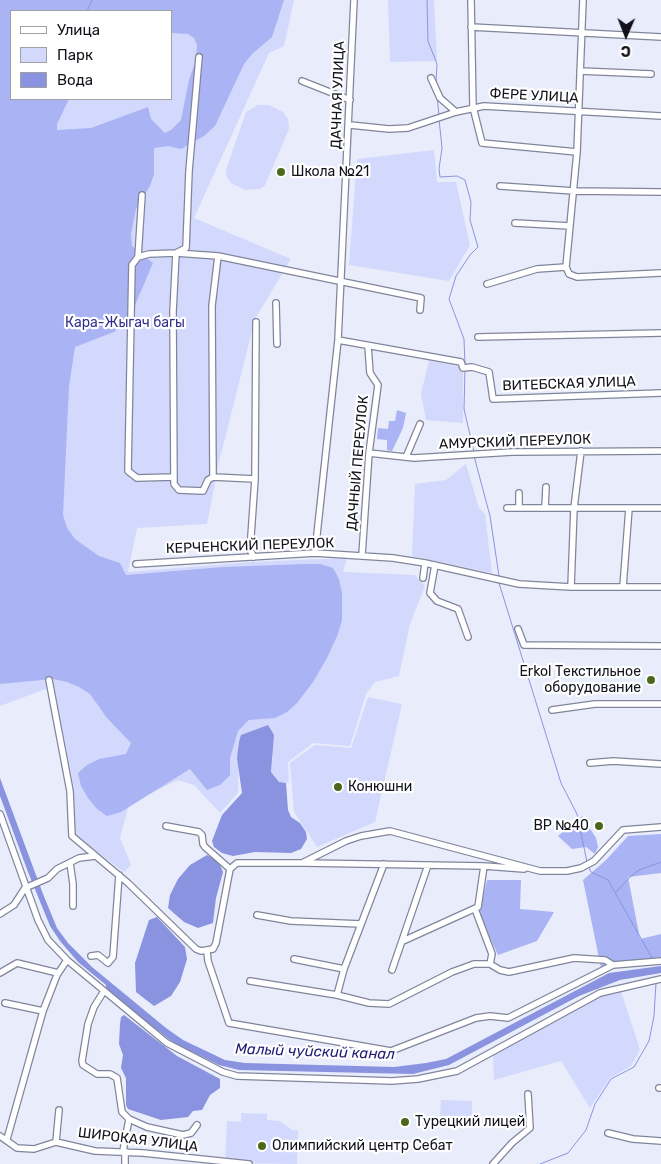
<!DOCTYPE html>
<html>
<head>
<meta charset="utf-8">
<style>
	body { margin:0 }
	#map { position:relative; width:661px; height:1164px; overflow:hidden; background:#e9ecfb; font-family:Rubik,sans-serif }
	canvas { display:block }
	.legend { position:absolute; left:10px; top:10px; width:162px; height:90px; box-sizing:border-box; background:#fff; border:1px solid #a0a1a4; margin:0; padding:6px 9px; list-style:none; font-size:15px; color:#12131b }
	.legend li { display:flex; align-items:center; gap:10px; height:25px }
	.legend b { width:25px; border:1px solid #a0a1a4 }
	.north { position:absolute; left:601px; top:10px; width:50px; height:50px; -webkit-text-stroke:4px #fff; paint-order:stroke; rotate:181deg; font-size:14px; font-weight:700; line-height:20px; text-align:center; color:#12131b }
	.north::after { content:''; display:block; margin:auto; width:18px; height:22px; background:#12131b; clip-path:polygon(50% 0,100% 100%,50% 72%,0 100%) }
</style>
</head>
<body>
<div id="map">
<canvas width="661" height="1164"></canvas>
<ul class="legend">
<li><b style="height:6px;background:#fff"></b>Улица</li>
<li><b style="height:14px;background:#d3d9fc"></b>Парк</li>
<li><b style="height:14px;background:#8993e0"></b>Вода</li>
</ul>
<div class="north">С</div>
</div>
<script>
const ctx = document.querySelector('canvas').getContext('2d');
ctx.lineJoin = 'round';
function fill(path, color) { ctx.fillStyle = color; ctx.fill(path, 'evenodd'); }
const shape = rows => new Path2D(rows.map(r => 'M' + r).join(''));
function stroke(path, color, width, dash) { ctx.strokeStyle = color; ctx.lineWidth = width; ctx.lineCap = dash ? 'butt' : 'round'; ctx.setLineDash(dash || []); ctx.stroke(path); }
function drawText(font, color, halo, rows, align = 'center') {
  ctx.font = font + ' Rubik,sans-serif'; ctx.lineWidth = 4.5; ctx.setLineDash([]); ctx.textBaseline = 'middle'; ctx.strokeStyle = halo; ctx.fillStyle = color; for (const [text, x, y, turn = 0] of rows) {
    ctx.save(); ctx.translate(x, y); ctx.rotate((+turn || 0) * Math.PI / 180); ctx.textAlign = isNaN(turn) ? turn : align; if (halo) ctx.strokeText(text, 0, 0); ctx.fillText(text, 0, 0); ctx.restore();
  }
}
const green = shape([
	[0,0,294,0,284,46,269,53,194,218,291,259,255,319,219,462,207,524,137,528,128,572,250,562,347,558,343,572,415,575,425,586,410,624,399,676,375,682,366,694,350,746,313,743,288,762,289,783,279,782,271,772,273,756,239,742,238,793,220,813,194,785,178,780,129,804,120,838,131,865,124,872,74,835,74,788,54,686,0,706],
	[11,11,171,11,171,99,11,99],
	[388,0,434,0,437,61,390,62],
	[258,105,269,105,283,112,288,119,289,129,265,185,260,189,245,190,231,183,227,178,226,170,246,112],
	[434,150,437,182,456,182,470,245,449,281,349,265,357,159],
	[429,361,458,366,463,372,463,423,426,420,421,394],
	[466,464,479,508,485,514,492,573,412,556,415,484,446,480],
	[368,697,402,704,375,822,317,847,294,812,290,763,315,745,351,748],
	[621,991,640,1050,631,1066,610,1078,590,1108,561,1061,494,1080,493,1055,598,997],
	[441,1100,472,1101,472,1117,440,1116],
	[241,1113,267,1114,267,1120,280,1121,292,1130,298,1130,297,1164,225,1163,227,1121,241,1122]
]);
const forest = shape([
	[0,0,284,0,272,37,252,54,244,64,215,126,204,136,181,149,168,146,154,148,154,174,150,186,136,209,131,234,132,246,153,263,132,312,124,324,114,332,75,347,69,386,63,515,67,528,75,539,99,556,120,563,126,575,223,567,305,564,320,564,333,568,339,579,342,593,342,620,338,634,327,658,313,682,297,703,287,712,275,718,249,720,238,731,230,758,230,775,220,785,207,790,190,769,121,812,107,816,97,809,88,798,81,786,78,773,87,765,99,759,126,754,131,743,107,718,90,694,79,687,67,682,53,679,0,684],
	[11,11,171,11,171,33,188,34,194,38,197,45,196,60,189,80,181,120,171,130,165,133,151,119,148,107,91,128,57,130,57,124,69,99,11,99],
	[397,410,406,413,403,428,392,451,387,450,387,440,377,439,378,428,388,429,389,421,395,421],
	[582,816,596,838,598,847,595,854,586,847,572,849,558,836],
	[661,834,661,873,628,877,640,939,661,934,661,957,601,968,583,880,606,860,628,836],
	[487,880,521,880,520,909,554,912,537,941,498,955,479,914]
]);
const water = shape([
	[268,725,274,735,271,772,279,782,286,783,288,810,291,817,300,823,306,832,307,839,301,849,291,853,255,852,233,856,222,853,214,847,212,841,222,815,242,793,237,758,239,742,241,735],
	[0,778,43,894,57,928,68,943,92,967,166,1028,183,1040,225,1060,245,1063,394,1067,426,1063,446,1059,609,973,661,966,661,973,620,980,579,996,449,1065,413,1074,239,1070,219,1065,174,1043,139,1016,106,989,106,985,78,962,60,941,50,926,28,872,0,796],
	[207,855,219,862,223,872,216,898,213,923,198,928,184,922,168,908,170,895,178,879,190,865],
	[157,917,185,947,187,959,180,982,171,996,154,1006,136,992,135,963,149,920],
	[124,1015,177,1056,220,1079,220,1088,210,1095,202,1110,193,1111,188,1117,161,1120,128,1109,126,1105,126,1078,121,1068,123,1055,119,1044,120,1024,121,1017]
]);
const stream = shape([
	[427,0,428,41,437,64,436,82],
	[87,11,92,0],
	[437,96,439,115],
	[439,119,442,148,439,169,440,177,457,176,465,180,471,202,470,220,478,247,470,255,456,276,449,299,464,339,465,365],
	[465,369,464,409,474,452],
	[474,456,490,516,499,576],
	[499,583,561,783,577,814,587,862],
	[588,866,591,872,608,880,652,958],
	[616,892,629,878,639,870,661,862],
	[540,1164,568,1153,586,1130,595,1104,611,1079,634,1067,649,1041,654,1016,656,983]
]);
const minor = shape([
	[471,0,473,107,482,143,577,152],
	[583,0,577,152,566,267,569,274,577,277,661,273],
	[471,27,661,37],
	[580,71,651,74],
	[431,78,440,98,456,112],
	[302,81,350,100],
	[350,125,389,129,408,128,456,112,484,106,661,116],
	[500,186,574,191,661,192],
	[142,195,138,257,132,265,128,471,137,478,174,477],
	[515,223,570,226],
	[138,257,149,254,176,253,186,248,189,171,199,57],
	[487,284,537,269,566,267],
	[276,303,277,344],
	[478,337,661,333],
	[338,340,461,362,463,368,472,367,489,372,493,399,661,393],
	[369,453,414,458,512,452,661,451],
	[406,457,420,424],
	[213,477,208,480,203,491,179,490,174,484,173,312,176,253,218,256],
	[255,479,213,477,212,306,218,256,421,298,420,310],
	[519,493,519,508],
	[507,508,661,508],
	[545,508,546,487],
	[315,553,338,340,354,0],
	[362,555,369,453,378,385,370,373,368,346],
	[254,557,250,550,255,479,256,322],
	[136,564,315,553,393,558,425,563],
	[435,565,430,593,437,601,458,609,468,637],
	[423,578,425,563,519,584,571,587,661,587],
	[571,587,574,508,581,451],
	[623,587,629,508],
	[518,629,524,645,661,646],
	[49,680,70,791,72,836,128,883,196,949,201,951,213,949,216,943,230,869],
	[552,710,595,704,661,704],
	[590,763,613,761,661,764],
	[0,814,38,920,48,940,67,960,167,1043,223,1072,237,1076,392,1081,418,1079,457,1071,600,993,661,979],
	[166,826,199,832,202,835,203,844,205,847,230,869],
	[70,863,73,884,73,906],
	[304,863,484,866,524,869],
	[384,864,344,969,337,995,369,1003,389,1004,452,972,474,964,490,964],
	[230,869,237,863,302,863,346,841,361,836,390,831,540,871,567,871,581,868,594,861,623,830,661,827],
	[475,909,492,954,490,964,500,970,509,972,574,958,605,960,613,965],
	[0,914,14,905,25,888,48,878,57,869,79,858,95,856],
	[257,915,291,921,361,924],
	[403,941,478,907,484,866],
	[207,951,208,961,229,1023,391,1051,476,1018,490,1016,508,1018,613,965,661,961],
	[91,956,98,955,108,963,113,957,119,875],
	[294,959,344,969],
	[392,970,428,865],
	[0,973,17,963,58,973],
	[250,981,337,995],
	[104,991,94,1007,88,1024,82,1061,83,1065,97,1074,110,1074,117,1078,122,1112,129,1119,123,1151],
	[5,1003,43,1011],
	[659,1088,661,1088],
	[129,1119,147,1127,183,1135,191,1133,197,1125],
	[608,1133,633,1139,661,1141],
	[0,1136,17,1148,34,1149,56,1142,95,1151,143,1153,249,1164],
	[7,1139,43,1011,57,975,67,960],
	[56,1142,59,1110],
	[125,1151,125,1164],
	[493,1164,512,1143,530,1128,528,1094]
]);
const markers = [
	[281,172,5,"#4b671a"],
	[651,680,5,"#4b671a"],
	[338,787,5,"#4b671a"],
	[599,826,5,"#4b671a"],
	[405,1122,5,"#4b671a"],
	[262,1146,5,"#4b671a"]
];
const streetNames = [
	["ДАЧНАЯ УЛИЦА",338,95,-88],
	["ФЕРЕ УЛИЦА",534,96,3],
	["ВИТЕБСКАЯ УЛИЦА",569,384,-2],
	["АМУРСКИЙ ПЕРЕУЛОК",515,442,-2],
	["ДАЧНЫЙ ПЕРЕУЛОК",358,463,-85],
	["КЕРЧЕНСКИЙ ПЕРЕУЛОК",250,546,-2],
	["ШИРОКАЯ УЛИЦА",138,1140,7]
];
const poiNames = [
	["Школа №21",291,172],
	["Erkol Текстильное",641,672,"right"],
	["оборудование",641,688,"right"],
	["Конюшни",348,787],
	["BP №40",589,826,"right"],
	["Турецкий лицей",415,1122],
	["Олимпийский центр Себат",272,1146]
];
const parkNames = [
	["Кара-Жыгач багы",125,323]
];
const waterNames = [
	["Малый чуйский канал",315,1052,2]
];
fill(green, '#d3d9fc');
fill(forest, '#aab3f3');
fill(water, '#8993e0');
stroke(stream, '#8993e0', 1);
stroke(minor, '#81859b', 8);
stroke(minor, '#fff', 5.5);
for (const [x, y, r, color] of markers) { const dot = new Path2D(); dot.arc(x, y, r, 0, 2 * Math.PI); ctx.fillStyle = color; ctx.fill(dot); stroke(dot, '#fff', 2); }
drawText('14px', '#12131b', '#fff', streetNames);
drawText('14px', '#12131b', '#fff', poiNames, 'left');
drawText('14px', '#33318b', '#fff', parkNames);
drawText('italic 15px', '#231b74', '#fff', waterNames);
</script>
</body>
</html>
